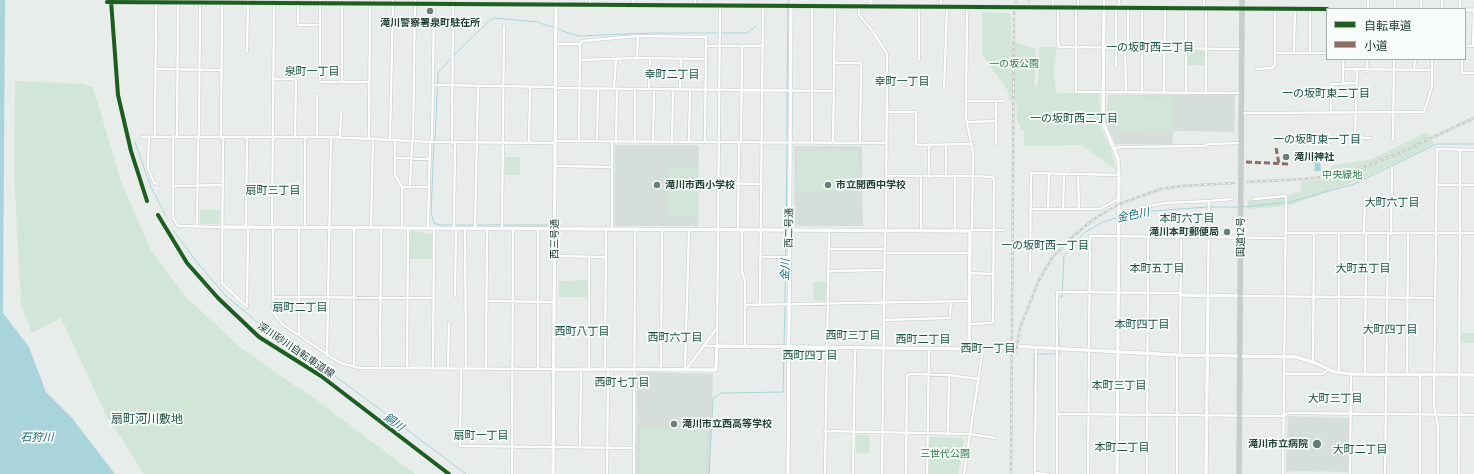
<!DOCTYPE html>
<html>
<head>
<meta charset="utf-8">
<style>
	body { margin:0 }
	#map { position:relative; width:1474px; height:474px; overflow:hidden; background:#e8edeb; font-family:Commissioner,"Noto Sans JP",sans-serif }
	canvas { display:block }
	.legend { position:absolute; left:1326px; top:8px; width:140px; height:52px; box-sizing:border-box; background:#f7fbf9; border:1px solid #a3b1ad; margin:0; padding:5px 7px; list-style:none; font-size:12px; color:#24423a }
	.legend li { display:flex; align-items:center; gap:8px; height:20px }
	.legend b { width:20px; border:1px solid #a3b1ad }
</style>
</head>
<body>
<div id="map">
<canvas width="1474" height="474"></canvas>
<ul class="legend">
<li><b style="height:5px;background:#1b5e20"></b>自転車道</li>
<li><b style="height:5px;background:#8d6e63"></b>小道</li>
</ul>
</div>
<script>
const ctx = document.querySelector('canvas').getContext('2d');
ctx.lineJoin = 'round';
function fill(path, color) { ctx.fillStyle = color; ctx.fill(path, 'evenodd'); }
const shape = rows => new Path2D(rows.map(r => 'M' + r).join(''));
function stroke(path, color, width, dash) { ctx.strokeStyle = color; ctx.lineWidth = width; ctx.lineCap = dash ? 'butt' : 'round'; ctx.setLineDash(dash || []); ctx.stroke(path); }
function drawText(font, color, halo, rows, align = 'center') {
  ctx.font = font + ' Commissioner,"Noto Sans JP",sans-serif'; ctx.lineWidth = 3.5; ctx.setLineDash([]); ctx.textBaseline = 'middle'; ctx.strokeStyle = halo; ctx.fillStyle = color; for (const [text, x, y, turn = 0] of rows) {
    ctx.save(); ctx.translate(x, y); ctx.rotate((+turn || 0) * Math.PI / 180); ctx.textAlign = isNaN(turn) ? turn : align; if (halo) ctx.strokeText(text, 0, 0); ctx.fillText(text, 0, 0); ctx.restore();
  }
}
const built = shape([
	[1108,95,1235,95,1234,132,1176,131,1173,134,1172,145,1115,144,1106,121],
	[615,145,699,145,698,226,615,226],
	[796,146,862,146,863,226,795,226,794,147],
	[639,372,713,374,710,474,636,474,637,374],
	[1288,416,1349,418,1348,472,1286,471]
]);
const green = shape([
	[982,12,1009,13,1011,15,1011,41,1036,49,1034,88,1038,83,1039,50,1040,47,1057,47,1054,72,1056,93,1099,94,1101,129,1112,152,1115,169,1081,145,1024,146,1024,131,1021,130,1017,119,1016,101,1009,100,1008,91,982,55],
	[1187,51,1204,51,1204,65,1187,65],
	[15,81,83,84,93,87,121,182,151,250,185,296,239,346,289,382,306,392,415,474,144,474,105,413,61,318,32,333,21,305,14,172],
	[1109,97,1173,98,1173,129,1120,130,1111,124,1108,117],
	[1427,132,1434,145,1359,180,1288,206,1247,209,1248,200,1286,196,1301,191,1301,182,1330,178,1331,166,1372,159],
	[797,151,858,151,858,191,796,191],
	[505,157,520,157,520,175,505,175],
	[670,168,697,168,697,216,670,216],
	[200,210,220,210,219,224,200,224],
	[411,231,432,234,432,259,409,259],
	[588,280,588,297,559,297,559,281],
	[813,282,826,282,825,301,814,301],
	[1461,333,1474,333,1474,343,1461,343],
	[640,429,706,429,706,474,640,474],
	[856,435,870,435,869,453,856,453],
	[931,437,962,438,964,440,958,474,929,474,930,438]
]);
const water = shape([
	[0,0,5,0,3,313,29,347,46,392,72,418,115,474,0,474],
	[1313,153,1320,159,1321,171,1314,171,1315,165,1310,155]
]);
const stream = shape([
	[1029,2,1029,0],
	[788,5,789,0],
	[454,55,490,20,495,18,537,22,578,36,652,33,747,33,756,26],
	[787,89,788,8],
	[435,140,438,73,452,57],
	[787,141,787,92],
	[135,142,150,185,166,216],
	[434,143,431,213,434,223,441,225,452,225],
	[1211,207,1239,207],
	[1243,207,1290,202,1354,184,1437,144,1474,144],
	[1119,217,1139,212,1207,207],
	[456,225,500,225],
	[504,225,548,225],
	[786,229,787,144],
	[173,230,200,266,226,296,267,330,316,365],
	[785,303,786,232],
	[784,345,785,306],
	[1059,347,1058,297,1062,297,1064,256,1084,233,1103,222,1116,218],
	[323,369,335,376,466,474],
	[1034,426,1034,354,1059,354,1059,350],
	[709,474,713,399,721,393,726,393,783,392,784,348]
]);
const minor = shape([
	[320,0,320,82,369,82],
	[633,0,633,4],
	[298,3,298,25,320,25],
	[342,3,342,82],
	[590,4,590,0],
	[695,5,695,0],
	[859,6,859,15,872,30,887,54,886,230],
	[941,7,941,0],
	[967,7,966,118,973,152,972,230],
	[1053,7,1053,0],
	[1058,7,1058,44,1060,47,1241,49],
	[1076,7,1076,92,1241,93],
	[1078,7,1078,0],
	[1104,8,1104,0],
	[1119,8,1119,0],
	[1204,8,1204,0],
	[1275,9,1275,53,1327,53],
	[1310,9,1310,53],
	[1368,9,1368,0],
	[1395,9,1395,0],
	[1421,9,1421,0],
	[1442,9,1442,0],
	[1460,9,1460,0],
	[556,44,580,44,582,41,638,36,706,37,705,142],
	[707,46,762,46],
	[1465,46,1473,46,1474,10],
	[1125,48,1126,92],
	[1128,48,1128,8],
	[247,51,248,0],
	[1294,53,1295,9],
	[637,58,638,36],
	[919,59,919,7],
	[1462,59,1462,73,1474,73],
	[580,60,637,58,706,59],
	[834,63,861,63,860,143],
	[1116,66,1116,8],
	[155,69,221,70],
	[1257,69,1272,68,1275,66,1275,53],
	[1343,69,1432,70],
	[1357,70,1355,137,1370,138],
	[1414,70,1415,59],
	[1367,71,1367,59],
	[273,79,294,79,296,81,295,137],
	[1343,83,1343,59],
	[434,85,555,87],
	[556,88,833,91],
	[614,89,616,59],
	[649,89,650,58],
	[680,90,681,59],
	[944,90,947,7],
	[1142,92,1142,8],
	[1164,93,1165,8],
	[1186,93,1186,8],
	[1206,93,1206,8],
	[967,101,996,101,996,143],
	[996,101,1004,101],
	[886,112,916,112,916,145,972,144],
	[1331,112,1331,84,1356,83],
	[1242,113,1424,112,1432,86,1432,59],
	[967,122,996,121],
	[149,136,148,168,154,183,158,184],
	[155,136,156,2],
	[173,136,173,218,178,226,222,227],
	[177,136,178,2],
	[199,136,200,3],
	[142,137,331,137,432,142,555,143],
	[221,137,222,2],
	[223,137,222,283,247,307,248,227],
	[317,137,317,95],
	[340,137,341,112],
	[369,138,370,3],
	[390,140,393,0],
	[395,140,395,175,402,187,402,228],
	[1393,140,1394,59],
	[413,141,415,0],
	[556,141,886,143],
	[579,141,580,44],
	[597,141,598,88],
	[432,142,434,4],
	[616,142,617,89],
	[635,142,635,89],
	[653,142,654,90],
	[672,142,673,90],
	[689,142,690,90],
	[741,142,742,46],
	[812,142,812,6],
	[452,143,453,4],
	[529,143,530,87],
	[833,143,835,6],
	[1114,149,1120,147,1204,146,1208,144,1241,143],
	[395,158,429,159],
	[555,166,612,167],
	[1078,174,1079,209],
	[886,176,973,176,992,177,994,179,993,322,991,323,969,324],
	[929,177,929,144],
	[946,177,946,144],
	[718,183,761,184],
	[1437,185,1474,185],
	[173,186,223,185],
	[402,187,428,187],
	[410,187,412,141],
	[1254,199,1286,196,1283,474],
	[1209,201,1232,199],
	[1030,209,1100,209,1118,199],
	[1048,209,1049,174],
	[1063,209,1064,174],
	[1119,213,1164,203,1209,201,1208,295],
	[197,227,198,136],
	[246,227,247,137],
	[272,227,274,3],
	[273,227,273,308,275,315,282,324,340,363,360,368,553,369],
	[305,227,305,137],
	[371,227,373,138],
	[428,228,430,142],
	[454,228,455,143],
	[502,228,504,27],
	[465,229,466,369],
	[475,229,478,86],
	[612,229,612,142],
	[738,229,739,142],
	[742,229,742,272,745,281,745,347],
	[921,230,921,177],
	[970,230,1004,230],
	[955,231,955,177],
	[1285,233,1474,233],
	[1364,233,1365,198],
	[1391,234,1392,167],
	[829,249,884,249],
	[884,253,970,253],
	[555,256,606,257],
	[760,257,789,257],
	[829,271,884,270],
	[1030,272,1031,173,1119,175],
	[969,273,994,274],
	[455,295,456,229],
	[1241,296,1434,298],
	[273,297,434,298],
	[487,301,554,302],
	[745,305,969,301],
	[760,305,763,6],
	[883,320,950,318,951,301],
	[299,335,299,227],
	[703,346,717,346,720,5],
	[1180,355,1181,237],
	[327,356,331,137],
	[1313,362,1314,233],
	[354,367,354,228],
	[380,368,381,228],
	[407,368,408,228],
	[433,368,434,228],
	[448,368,449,323],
	[686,368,689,366,717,328],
	[461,369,460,446,634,448],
	[486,369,487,229],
	[538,369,538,229],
	[589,369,589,257],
	[605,370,606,229],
	[661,370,662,229],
	[685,370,689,229],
	[1339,372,1339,233],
	[1284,374,1322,374,1328,370],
	[1365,374,1366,233],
	[1407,375,1408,234],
	[1057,414,1284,416,1288,413,1474,415],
	[825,431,970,434,995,438],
	[948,434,949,375],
	[580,448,581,369],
	[1035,473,1048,474],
	[512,474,513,229],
	[607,474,608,370],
	[634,474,635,229],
	[825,474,829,229],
	[853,474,855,348],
	[882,474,885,230],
	[906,474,907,376,910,374,949,375,978,379],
	[927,474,929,349],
	[964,474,983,348],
	[1035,474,1036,347],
	[1057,474,1057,292,1181,293],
	[1088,474,1090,236,1285,238],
	[1147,474,1148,237],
	[1177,474,1177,355],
	[1350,474,1351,374],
	[1385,474,1388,234],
	[1420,474,1420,375],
	[1438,474,1438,427,1434,404,1437,149,1474,150],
	[1459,474,1460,150]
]);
const tertiary = shape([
	[871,0,871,6],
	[107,2,1327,9],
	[1104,8,1103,122,1118,159,1119,175,1117,474],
	[1465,10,1474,10],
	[222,227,970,231,969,349],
	[1181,295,1240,296],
	[554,369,715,370,716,368,717,346,969,349,1011,346,1177,355,1296,357,1313,362,1335,372,1351,374,1474,375],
	[553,474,556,4],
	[788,474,791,6],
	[1206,474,1208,295]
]);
const trunk = shape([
	[1239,474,1242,0]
]);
const rail = shape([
	[1016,2,1016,0],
	[1248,182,1304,179,1328,176,1358,169,1397,154,1474,118],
	[1016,352,1020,328,1038,282,1052,258,1073,236,1094,219,1119,204,1161,189,1181,186,1234,183],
	[1011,474,1014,12]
]);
const quiet = shape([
	[1276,148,1279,164],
	[1246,162,1290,164]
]);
const cycleway = shape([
	[111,0,118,95,131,151,147,201],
	[107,2,1327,9],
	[158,215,187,263,218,298,259,337,321,376,449,474]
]);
const markers = [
	[430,11,4,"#697e78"],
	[1286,157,4,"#697e78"],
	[657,185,4,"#697e78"],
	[828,185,4,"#697e78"],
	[1227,232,4,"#697e78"],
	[674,424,4,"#697e78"],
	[1317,444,5,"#697e78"]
];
const poiNames = [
	["滝川警察署泉町駐在所",430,23,"center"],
	["滝川神社",1294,157],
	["滝川市西小学校",665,185],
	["市立開西中学校",836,185],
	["滝川本町郵便局",1219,232,"right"],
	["滝川市立西高等学校",682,424],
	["滝川市立病院",1308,444,"right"]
];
const parkNames = [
	["一の坂公園",1014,64],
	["中央緑地",1342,175],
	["三世代公園",945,454]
];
const streetNames = [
	["西二号通",789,228,-89],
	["国道12号",1241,237,-90],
	["西三号通",555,239,-90],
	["深川砂川自転車道線",296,350,34]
];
const neighbourhoodNames = [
	["一の坂町西三丁目",1150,47],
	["泉町一丁目",312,71],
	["幸町二丁目",672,74],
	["幸町一丁目",902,81],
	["一の坂町東二丁目",1326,93],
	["一の坂町西二丁目",1074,118],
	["一の坂町東一丁目",1317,139],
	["扇町三丁目",273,190],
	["大町六丁目",1392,202],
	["本町六丁目",1187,218],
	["一の坂町西一丁目",1045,245],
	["本町五丁目",1157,268],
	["大町五丁目",1363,268],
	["扇町二丁目",300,307],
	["本町四丁目",1142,324],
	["大町四丁目",1390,329],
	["西町八丁目",582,331],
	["西町三丁目",853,335],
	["西町六丁目",675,337],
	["西町二丁目",923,339],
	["西町一丁目",988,348],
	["西町四丁目",810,355],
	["西町七丁目",622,382],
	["本町三丁目",1119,385],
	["大町三丁目",1335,398],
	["扇町一丁目",481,435],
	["本町二丁目",1122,447],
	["大町二丁目",1360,449]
];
const waterNames = [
	["金色川",1133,215,-11],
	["金川",785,270,-89],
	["銅川",394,422,36],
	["石狩川",37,437]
];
const quarterNames = [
	["扇町河川敷地",147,419]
];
fill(built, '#d6dedb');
fill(green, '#d1e6d8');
fill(water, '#a9d4db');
stroke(stream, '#a9d4db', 1);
stroke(minor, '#c5cac8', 3.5);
stroke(tertiary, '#c5cac8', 4.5);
stroke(trunk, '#c3ccc9', 5.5);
stroke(minor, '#fcfcfc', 2.5);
stroke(tertiary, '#fcfcfc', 3.5);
stroke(trunk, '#c6cecc', 4.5);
stroke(rail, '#c9cdcc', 2.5);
stroke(rail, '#f7fbf9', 1, [3]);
stroke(quiet, '#8d6e63', 3, [6, 3]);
stroke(cycleway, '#1b5e20', 4);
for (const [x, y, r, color] of markers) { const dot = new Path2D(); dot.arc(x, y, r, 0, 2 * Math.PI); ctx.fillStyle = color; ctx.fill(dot); stroke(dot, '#f7fbf9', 1.5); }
drawText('bold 10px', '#24423a', '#f7fbf9', poiNames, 'left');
drawText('10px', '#2d7a4b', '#f7fbf9', parkNames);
drawText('10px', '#24423a', '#f7fbf9', streetNames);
drawText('11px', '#1f5548', '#f7fbf9', neighbourhoodNames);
drawText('italic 11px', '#1c6f80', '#f7fbf9', waterNames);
drawText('12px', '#1f5548', '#f7fbf9', quarterNames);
</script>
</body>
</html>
